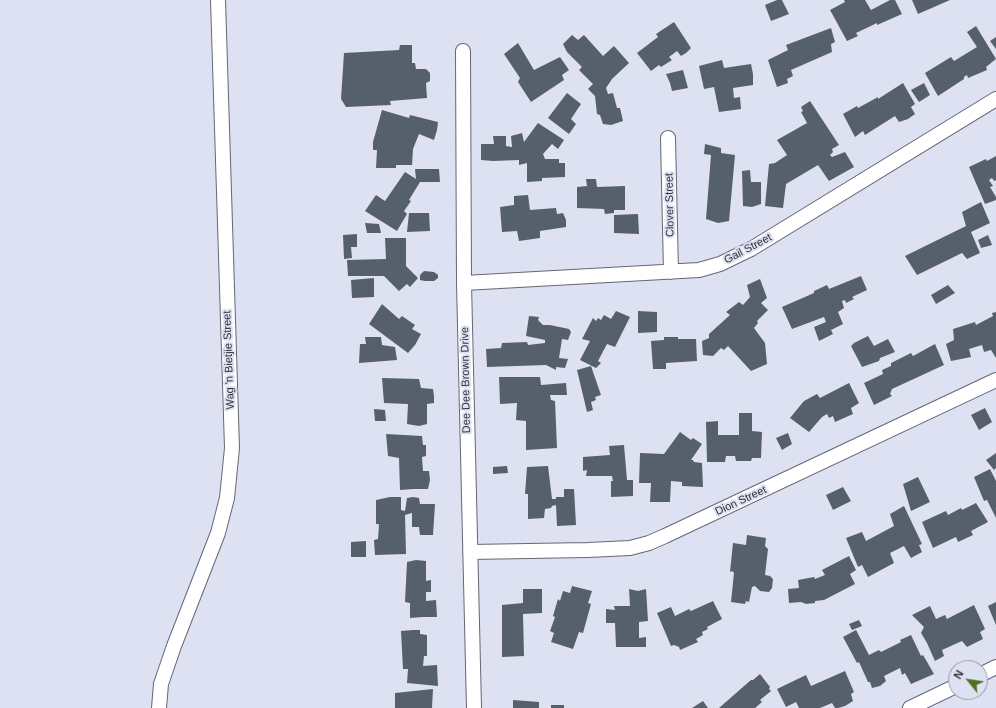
<!DOCTYPE html>
<html>
<head>
<meta charset="utf-8">
<style>
	body { margin:0 }
	#map { position:relative; width:996px; height:708px; overflow:hidden; background:#dee1f1; font-family:Helvetica,sans-serif }
	canvas { display:block }
	.north { position:absolute; left:948px; top:660px; width:40px; height:40px; box-sizing:border-box; background:#dee1f1; border:1px solid #989ba7; border-radius:50%; rotate:300deg; font-size:11px; font-weight:700; line-height:16px; text-align:center; color:#303137 }
	.north::after { content:''; display:block; margin:auto; width:14px; height:18px; background:#537025; clip-path:polygon(50% 0,100% 100%,50% 72%,0 100%) }
</style>
</head>
<body>
<div id="map">
<canvas width="996" height="708"></canvas>
<div class="north">N</div>
</div>
<script>
const ctx = document.querySelector('canvas').getContext('2d');
ctx.lineJoin = 'round';
function fill(path, color) { ctx.fillStyle = color; ctx.fill(path, 'evenodd'); }
const shape = rows => new Path2D(rows.map(r => 'M' + r).join(''));
function stroke(path, color, width, dash) { ctx.strokeStyle = color; ctx.lineWidth = width; ctx.lineCap = dash ? 'butt' : 'round'; ctx.setLineDash(dash || []); ctx.stroke(path); }
function drawText(font, color, halo, rows, align = 'center') {
  ctx.font = font + ' Helvetica,sans-serif'; ctx.lineWidth = 4; ctx.setLineDash([]); ctx.textBaseline = 'middle'; ctx.strokeStyle = halo; ctx.fillStyle = color; for (const [text, x, y, turn = 0] of rows) {
    ctx.save(); ctx.translate(x, y); ctx.rotate((+turn || 0) * Math.PI / 180); ctx.textAlign = isNaN(turn) ? turn : align; if (halo) ctx.strokeText(text, 0, 0); ctx.fillText(text, 0, 0); ctx.restore();
  }
}
const building = shape([
	[777,0,782,0,789,14,771,21,765,5],
	[844,0,865,0,871,10,890,0,895,0,902,14,877,25,877,23,856,33,858,36,847,41,830,10,845,2],
	[912,0,950,0,918,14],
	[674,22,691,48,686,53,681,56,677,51,669,57,672,60,661,67,659,65,651,71,637,53,658,37,656,34],
	[976,26,996,59,986,67,987,70,968,78,967,75,964,77,964,79,938,96,925,73,951,57,954,61,977,47,967,32],
	[831,28,835,42,831,44,832,52,791,70,793,76,787,79,788,83,777,87,768,60,788,50,786,45],
	[572,35,578,40,584,35,603,56,614,46,629,63,612,79,606,88,608,94,613,93,617,108,620,108,623,121,611,125,603,124,600,115,597,114,595,96,588,89,593,84,579,70,582,67,567,52,563,44],
	[996,37,996,49,990,41],
	[518,43,534,70,560,57,569,70,562,75,564,80,531,102,518,82,520,78,504,54],
	[400,45,412,45,412,63,415,63,416,69,426,69,430,73,430,81,426,83,427,98,390,101,391,105,346,107,341,99,344,53,399,50],
	[722,60,724,68,751,64,753,74,753,85,733,88,734,98,740,97,741,109,719,112,714,87,704,89,699,66],
	[683,70,688,88,672,91,670,83,666,74],
	[903,83,915,104,911,107,915,114,908,119,899,122,895,116,865,135,863,131,855,137,843,114,857,106,858,108,878,97,878,99],
	[924,83,930,95,919,102,911,90],
	[567,93,581,104,571,119,576,124,569,134,548,118],
	[810,101,839,145,832,149,833,152,830,155,832,157,845,152,854,167,829,181,818,165,786,184,783,208,765,206,769,164,775,163,787,155,777,140,807,123,801,112,803,111,801,107],
	[382,110,409,118,410,115,438,122,437,130,434,140,419,134,413,149,412,165,396,165,396,168,376,168,377,150,373,150,373,142],
	[538,123,564,140,558,149,552,144,543,154,545,159,559,159,559,163,565,163,565,177,542,178,542,181,527,182,527,163,519,165,519,160,493,161,481,160,481,144,494,144,493,136,506,136,506,146,512,147,511,136,522,133,524,142],
	[705,144,721,148,721,153,735,155,729,221,718,223,706,219,711,155,704,154],
	[996,156,996,180,994,181,992,178,989,180,993,186,990,187,996,197,996,200,985,204,969,167,986,159,987,161],
	[415,169,439,169,440,182,420,182,409,200,411,201,404,211,407,214,397,231,365,211,376,195,385,201,405,172,416,179],
	[750,170,751,182,761,182,761,204,752,207,743,206,742,171],
	[586,179,596,179,597,187,625,186,625,210,614,210,614,213,605,214,604,209,577,208,577,187,587,186],
	[528,195,530,210,556,208,557,214,563,213,566,220,566,227,540,231,540,238,519,241,517,231,502,232,500,207,514,205,514,196],
	[981,202,990,223,971,232,980,253,967,259,962,253,917,275,905,256,966,226,962,212],
	[409,213,429,213,430,231,407,232],
	[638,214,639,234,614,233,614,215],
	[365,223,379,224,381,233,367,233],
	[357,234,357,247,351,247,352,258,344,259,343,235],
	[988,235,992,245,981,248,978,240],
	[385,238,406,238,406,266,418,278,410,287,407,284,399,291,384,276,348,276,347,260,386,259],
	[424,271,434,272,438,275,438,278,434,281,425,281,420,280,420,275],
	[861,276,867,290,852,297,854,299,846,303,845,300,842,301,844,308,838,312,843,324,831,330,833,334,819,341,814,327,826,322,824,317,792,329,782,307,814,293,814,291,827,285,829,289],
	[374,278,374,297,352,298,351,280],
	[760,279,767,298,761,303,768,310,757,321,758,323,754,328,765,343,767,364,751,371,728,346,724,350,721,348,713,356,703,355,702,341,709,338,709,334,730,315,726,312,739,302,743,305,750,297,747,285],
	[948,285,955,293,936,304,931,295],
	[382,304,399,319,402,316,415,325,412,329,421,334,415,345,408,353,369,324],
	[616,311,630,317,615,347,607,344,598,361,601,363,596,368,580,360,590,341,582,339,593,318,596,321,598,318,601,320,604,315,611,319],
	[638,311,657,312,657,332,638,333],
	[996,312,996,358,991,350,984,352,982,345,969,349,971,357,951,361,946,344,954,340,953,329,975,322,976,325,993,316,992,313],
	[529,316,539,317,538,320,543,325,550,325,569,329,571,332,568,340,562,339,559,358,568,359,565,368,556,367,556,370,546,365,487,367,486,349,501,348,502,343,527,342,528,345,545,343,545,340,526,336],
	[868,336,874,346,888,339,895,352,880,358,879,361,862,367,851,346,854,343],
	[365,337,381,337,382,345,395,347,397,360,359,363,360,344,366,344],
	[664,337,678,337,678,339,696,339,697,361,666,363,666,369,653,369,651,341,664,340],
	[935,344,944,365,892,389,890,394,892,396,874,405,864,383,883,374,882,370,891,366,891,363,911,353,913,356],
	[591,366,601,395,595,397,596,400,591,402,593,410,587,412,577,370],
	[499,377,540,377,541,385,566,383,567,395,550,395,551,400,555,401,557,448,526,450,526,421,516,420,517,403,500,404],
	[382,378,419,379,421,388,433,389,434,396,434,403,427,404,427,424,419,426,407,424,408,404,384,403],
	[849,383,859,403,851,408,853,414,835,422,833,416,829,418,827,414,822,417,809,432,790,418,804,401,817,394,820,398],
	[985,408,992,422,979,430,971,415],
	[374,409,385,410,386,421,375,421],
	[739,413,752,413,752,431,762,432,761,458,752,458,751,461,736,461,735,456,726,456,725,462,707,462,706,422,718,421,718,435,739,435],
	[680,432,691,440,693,438,702,444,691,460,693,460,694,462,702,463,703,487,682,486,682,482,671,481,670,502,650,502,651,483,639,483,640,453,664,454],
	[788,433,792,444,782,450,776,438],
	[386,434,422,436,423,445,426,445,426,456,422,457,423,471,429,471,430,480,428,489,413,489,400,490,399,458,388,456],
	[624,445,627,480,633,480,633,496,611,497,611,481,613,481,612,476,586,476,587,470,583,471,583,457,610,455,609,446],
	[996,453,996,468,994,470,986,460],
	[507,466,508,473,493,474,493,467],
	[548,466,552,499,556,499,556,497,564,497,564,489,574,489,576,525,557,526,556,505,552,506,551,508,545,509,544,518,528,519,528,494,525,494,527,467],
	[990,469,996,481,996,518,987,500,984,501,974,477],
	[918,477,930,502,911,511,903,484],
	[843,487,851,501,833,510,826,495],
	[390,497,401,497,401,510,405,511,407,498,413,497,419,498,420,504,435,504,433,535,420,535,419,527,412,527,412,513,405,515,406,554,375,555,374,540,378,539,379,524,376,524,376,500],
	[976,503,988,522,971,531,973,535,958,542,956,537,933,548,922,522,946,511,948,515,961,508,962,510],
	[904,506,922,544,919,545,922,552,911,558,904,546,890,553,894,563,868,577,862,565,858,567,846,538,862,532,866,541,894,526,890,514],
	[747,535,766,538,765,546,768,549,765,575,770,576,773,579,772,588,769,592,760,591,755,586,752,587,749,602,746,601,745,604,731,602,734,573,732,571,730,572,733,543,746,545],
	[366,541,366,557,351,557,351,542],
	[849,556,856,570,850,574,855,584,824,600,815,601,815,603,806,604,801,602,789,603,788,589,799,588,798,580,814,577,815,579,825,575,822,570],
	[416,560,426,561,426,581,431,580,431,592,426,592,426,601,436,600,437,617,423,617,410,618,410,603,405,602,407,562],
	[572,586,592,591,588,603,591,604,583,633,579,632,573,649,551,642,554,633,550,631,555,617,553,616,558,599,560,601,563,591,570,593],
	[523,589,542,589,542,613,523,614,524,656,502,657,502,605,523,603],
	[629,589,638,591,646,589,648,621,639,622,639,638,646,637,646,647,616,647,615,623,606,623,606,609,615,610,614,606,630,606],
	[713,601,722,619,707,627,708,629,702,632,703,635,696,639,698,642,680,650,679,647,674,645,671,646,657,613,671,607,675,616,689,609,691,611],
	[996,602,996,625,988,606],
	[974,605,985,629,980,632,983,639,967,647,962,641,942,650,944,656,935,661,927,643,921,633,924,627,912,615,930,606,936,619,945,615,947,619],
	[859,620,862,626,852,630,849,624],
	[413,630,420,630,420,634,427,635,427,656,424,656,423,666,437,665,438,686,407,683,408,669,403,669,401,631],
	[856,630,869,655,879,650,881,652,901,642,900,640,911,635,921,656,923,655,934,674,911,684,905,673,902,675,900,668,884,676,886,681,880,686,872,688,870,682,868,682,859,662,857,663,843,637],
	[845,671,854,692,851,694,853,701,845,706,838,708,835,708,832,703,820,708,799,708,796,702,786,707,777,689,806,675,811,686],
	[760,674,770,687,769,689,771,691,760,700,762,702,755,708,719,708,751,680,753,680],
	[433,689,432,708,395,708,395,693],
	[513,700,539,702,539,708,513,708],
	[703,701,708,708,692,708],
	[551,705,564,705,564,708,551,708]
]);
const minor = shape([
	[463,51,464,283,474,708],
	[668,138,671,272],
	[464,283,699,270,720,264,751,249,996,99],
	[470,552,588,550,630,548,649,543,665,536,996,380],
	[980,675,996,667],
	[159,708,161,684,174,646,218,533,227,498,232,448,218,0],
	[910,708,956,686]
]);
const streetNames = [
	["Clover Street",670,205,-91],
	["Gail Street",748,249,-28],
	["Wag 'n Bietjie Street",229,360,-92],
	["Dee Dee Brown Drive",466,380,-91],
	["Dion Street",741,501,-25]
];
fill(building, '#55606b');
stroke(minor, '#646775', 16);
stroke(minor, '#fff', 14);
drawText('11px', '#303137', '#dee1f1', streetNames);
</script>
</body>
</html>
